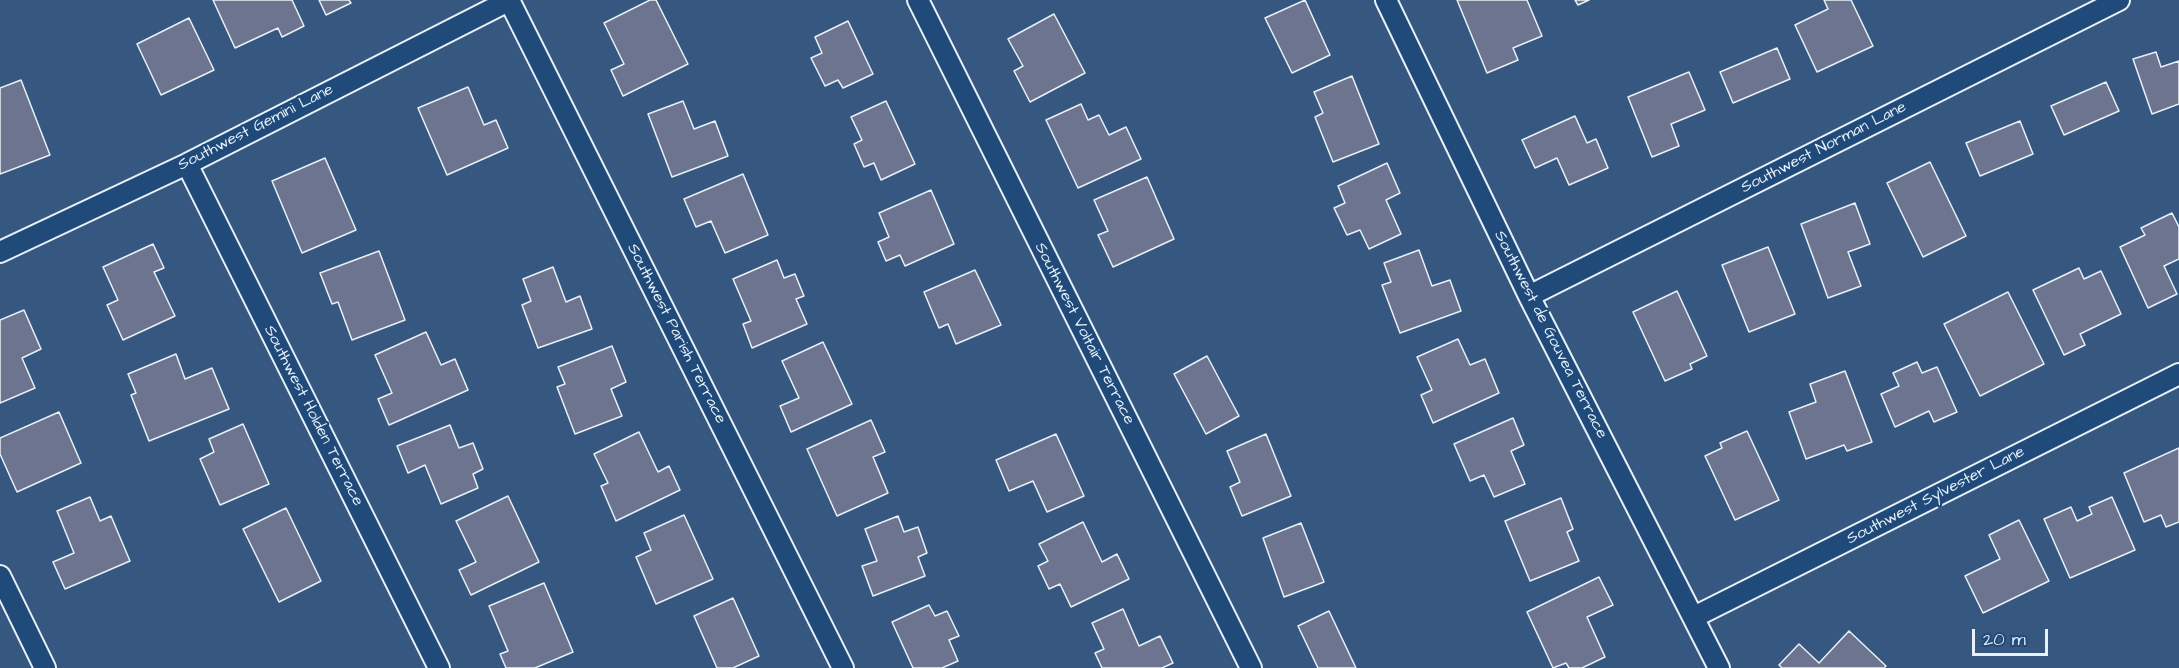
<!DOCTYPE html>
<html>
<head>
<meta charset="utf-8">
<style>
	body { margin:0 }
	#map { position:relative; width:2179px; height:668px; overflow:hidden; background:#365780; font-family:"Architects Daughter",sans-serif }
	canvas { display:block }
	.scale { position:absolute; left:1972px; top:629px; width:76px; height:27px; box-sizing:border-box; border:3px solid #e8f1f8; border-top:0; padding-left:8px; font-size:18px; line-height:21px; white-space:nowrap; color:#e8f1f8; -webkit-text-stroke:4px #1f4a7a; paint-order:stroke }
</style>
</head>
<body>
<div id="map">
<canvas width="2179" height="668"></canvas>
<div class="scale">20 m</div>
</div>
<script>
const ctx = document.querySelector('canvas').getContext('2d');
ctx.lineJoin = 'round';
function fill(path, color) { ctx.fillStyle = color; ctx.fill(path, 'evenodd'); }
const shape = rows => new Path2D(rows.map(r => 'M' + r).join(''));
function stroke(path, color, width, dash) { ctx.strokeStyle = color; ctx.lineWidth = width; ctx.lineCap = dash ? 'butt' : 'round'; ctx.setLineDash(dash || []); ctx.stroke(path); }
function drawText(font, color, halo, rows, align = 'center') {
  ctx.font = font + ' "Architects Daughter",sans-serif'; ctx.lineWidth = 4.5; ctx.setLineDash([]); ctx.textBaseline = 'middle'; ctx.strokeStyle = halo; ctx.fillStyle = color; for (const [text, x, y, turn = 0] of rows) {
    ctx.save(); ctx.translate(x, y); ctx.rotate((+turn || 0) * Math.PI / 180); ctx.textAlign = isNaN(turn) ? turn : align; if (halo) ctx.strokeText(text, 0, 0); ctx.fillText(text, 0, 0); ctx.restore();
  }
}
const building = shape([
	[213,0,292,0,304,26,282,37,278,28,235,48,213,0],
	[319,0,349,0,351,3,326,15,319,0],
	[650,0,656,0,688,64,623,96,611,70,624,64,604,23,650,0],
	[1305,0,1330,55,1292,73,1265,18,1305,0],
	[1457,0,1527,0,1542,36,1513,48,1518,60,1487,73,1457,0],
	[1575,0,1589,0,1578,5,1575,0],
	[1824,0,1851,0,1873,46,1817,72,1795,25,1828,9,1824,0],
	[1054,14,1085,73,1030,102,1014,71,1023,66,1008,39,1054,14],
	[189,18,214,70,161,95,137,44,189,18],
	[848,21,873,74,843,88,838,80,825,86,811,58,822,53,815,37,848,21],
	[1777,48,1790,79,1733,103,1720,72,1777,48],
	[2156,52,2161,67,2179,61,2179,104,2152,114,2133,59,2156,52],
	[1689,72,1705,110,1671,124,1679,146,1652,157,1628,97,1689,72],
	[1352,76,1379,144,1333,162,1315,117,1323,113,1314,92,1352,76],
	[21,80,50,155,0,174,0,88,21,80],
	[2106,82,2119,111,2064,135,2051,106,2106,82],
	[468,87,484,125,496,120,508,148,447,175,418,108,468,87],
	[683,101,694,129,715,121,728,156,672,177,648,114,683,101],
	[886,101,915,164,881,180,874,163,864,167,854,144,862,140,851,117,886,101],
	[1081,104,1088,120,1099,115,1109,135,1126,127,1141,159,1078,188,1046,120,1081,104],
	[1575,116,1587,143,1596,139,1608,168,1569,185,1557,158,1535,168,1522,140,1575,116],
	[2020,121,2033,154,1980,176,1966,143,2020,121],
	[325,158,356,230,302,253,272,181,325,158],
	[1930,162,1966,236,1923,257,1887,183,1930,162],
	[1387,163,1400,193,1386,200,1401,234,1369,249,1360,230,1347,235,1334,208,1345,203,1338,186,1387,163],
	[743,174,768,235,725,253,711,221,696,227,684,199,743,174],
	[1147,177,1174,239,1113,267,1098,235,1108,231,1094,200,1147,177],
	[931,190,954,244,905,266,900,255,886,261,878,242,889,237,879,213,931,190],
	[1855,203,1870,244,1848,252,1861,286,1828,298,1801,224,1855,203],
	[2172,213,2179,227,2179,259,2164,266,2177,294,2148,308,2120,247,2145,235,2141,228,2172,213],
	[153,244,164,268,154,272,175,316,123,340,107,305,118,300,103,267,153,244],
	[1768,247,1795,314,1749,332,1722,265,1768,247],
	[1419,250,1432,286,1450,280,1461,311,1400,333,1382,285,1391,282,1384,263,1419,250],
	[379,251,405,320,352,340,338,302,332,304,320,273,379,251],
	[777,260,784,278,795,274,804,296,796,299,807,324,752,348,743,324,751,321,733,279,777,260],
	[553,267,566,302,580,296,592,329,538,348,522,305,531,301,523,279,553,267],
	[2079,268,2084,279,2101,271,2121,314,2080,334,2085,345,2064,355,2033,290,2079,268],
	[975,270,1001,325,956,344,948,324,939,328,924,292,975,270],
	[1677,291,1707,356,1690,364,1692,369,1665,381,1633,312,1677,291],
	[2008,292,2044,364,1980,396,1944,324,2008,292],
	[24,310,41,349,22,358,35,388,0,403,0,320,24,310],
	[426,332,441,365,455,359,468,390,389,425,378,399,392,393,375,355,426,332],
	[1458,339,1470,365,1485,359,1499,393,1433,423,1421,395,1432,390,1417,357,1458,339],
	[823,342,852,404,791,432,780,406,799,398,782,361,823,342],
	[612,346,626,382,611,389,622,416,575,434,557,387,565,384,558,367,612,346],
	[176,354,185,379,212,368,229,409,149,441,131,395,136,393,128,374,176,354],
	[1207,356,1239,416,1206,434,1174,374,1207,356],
	[1917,362,1922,373,1937,367,1957,412,1934,422,1929,411,1895,427,1881,394,1899,386,1893,373,1917,362],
	[1845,371,1872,442,1847,451,1844,445,1806,459,1789,412,1816,402,1810,384,1845,371],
	[59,412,81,463,17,492,0,454,0,438,59,412],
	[1513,418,1524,445,1511,451,1525,484,1494,497,1484,475,1470,481,1454,444,1513,418],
	[871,420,885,452,873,457,888,493,837,516,807,449,871,420],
	[243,424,269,484,220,505,200,459,214,452,209,439,243,424],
	[450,425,459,448,473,443,483,469,473,474,478,488,441,504,425,465,408,473,397,446,450,425],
	[1747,431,1779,500,1735,520,1705,456,1722,448,1720,443,1747,431],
	[639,432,658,472,669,466,680,490,616,521,601,486,608,483,594,454,639,432],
	[1056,434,1084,496,1047,512,1033,481,1009,491,996,460,1056,434],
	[1266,434,1291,496,1242,516,1230,487,1240,482,1227,451,1266,434],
	[2179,448,2179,522,2166,527,2161,515,2144,522,2124,473,2179,448],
	[508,496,539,562,471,595,459,570,476,562,456,521,508,496],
	[90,497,100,521,111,516,130,561,65,589,53,562,74,553,57,511,90,497],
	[2112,497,2135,550,2070,578,2044,519,2071,507,2077,521,2092,514,2089,507,2112,497],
	[1561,498,1573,529,1567,532,1579,561,1530,581,1505,521,1561,498],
	[286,508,321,581,279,602,243,529,286,508],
	[684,515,713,579,656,604,636,557,651,550,644,533,684,515],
	[898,516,904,532,918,527,927,553,918,557,925,576,873,596,862,566,877,561,865,529,898,516],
	[2019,520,2049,581,1983,613,1965,576,2000,559,1989,535,2019,520],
	[1083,522,1102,562,1117,554,1129,579,1071,607,1060,584,1049,589,1038,566,1048,561,1039,544,1083,522],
	[1301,523,1324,582,1284,597,1263,538,1301,523],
	[1599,577,1613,605,1587,617,1605,657,1582,668,1569,668,1566,663,1553,668,1527,612,1599,577],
	[544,583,573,652,535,668,506,668,500,654,508,651,489,606,544,583],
	[733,598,759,656,733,668,717,668,694,616,733,598],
	[929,605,935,616,947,611,959,636,949,640,958,661,942,668,913,668,892,622,929,605],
	[1123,609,1139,646,1160,636,1173,663,1162,668,1102,668,1095,653,1104,649,1092,623,1123,609],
	[1329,611,1356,668,1318,668,1298,626,1329,611],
	[1849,631,1886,666,1884,668,1782,668,1779,665,1799,644,1819,663,1849,631]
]);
const street = shape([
	[509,0,843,668],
	[918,0,1251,668],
	[1386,0,1529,296,1719,668],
	[187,164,439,668],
	[0,252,187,164,510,0],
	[1529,296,2119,0],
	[0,576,45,668],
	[1694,617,2179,374]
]);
const streetNames = [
	["Southwest Gemini Lane",256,128,-27],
	["Southwest Norman Lane",1824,148,-27],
	["Southwest Parish Terrace",676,334,63],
	["Southwest Voltair Terrace",1084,334,63],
	["Southwest de Gouvea Terrace",1550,335,63],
	["Southwest Holden Terrace",313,416,63],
	["Southwest Sylvester Lane",1936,496,-27]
];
fill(building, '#6c748f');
stroke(building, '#e8f1f8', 1.5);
stroke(street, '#e8f1f8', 24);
stroke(street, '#1f4a7a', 20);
drawText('16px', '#e8f1f8', '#1f4a7a', streetNames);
</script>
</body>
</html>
